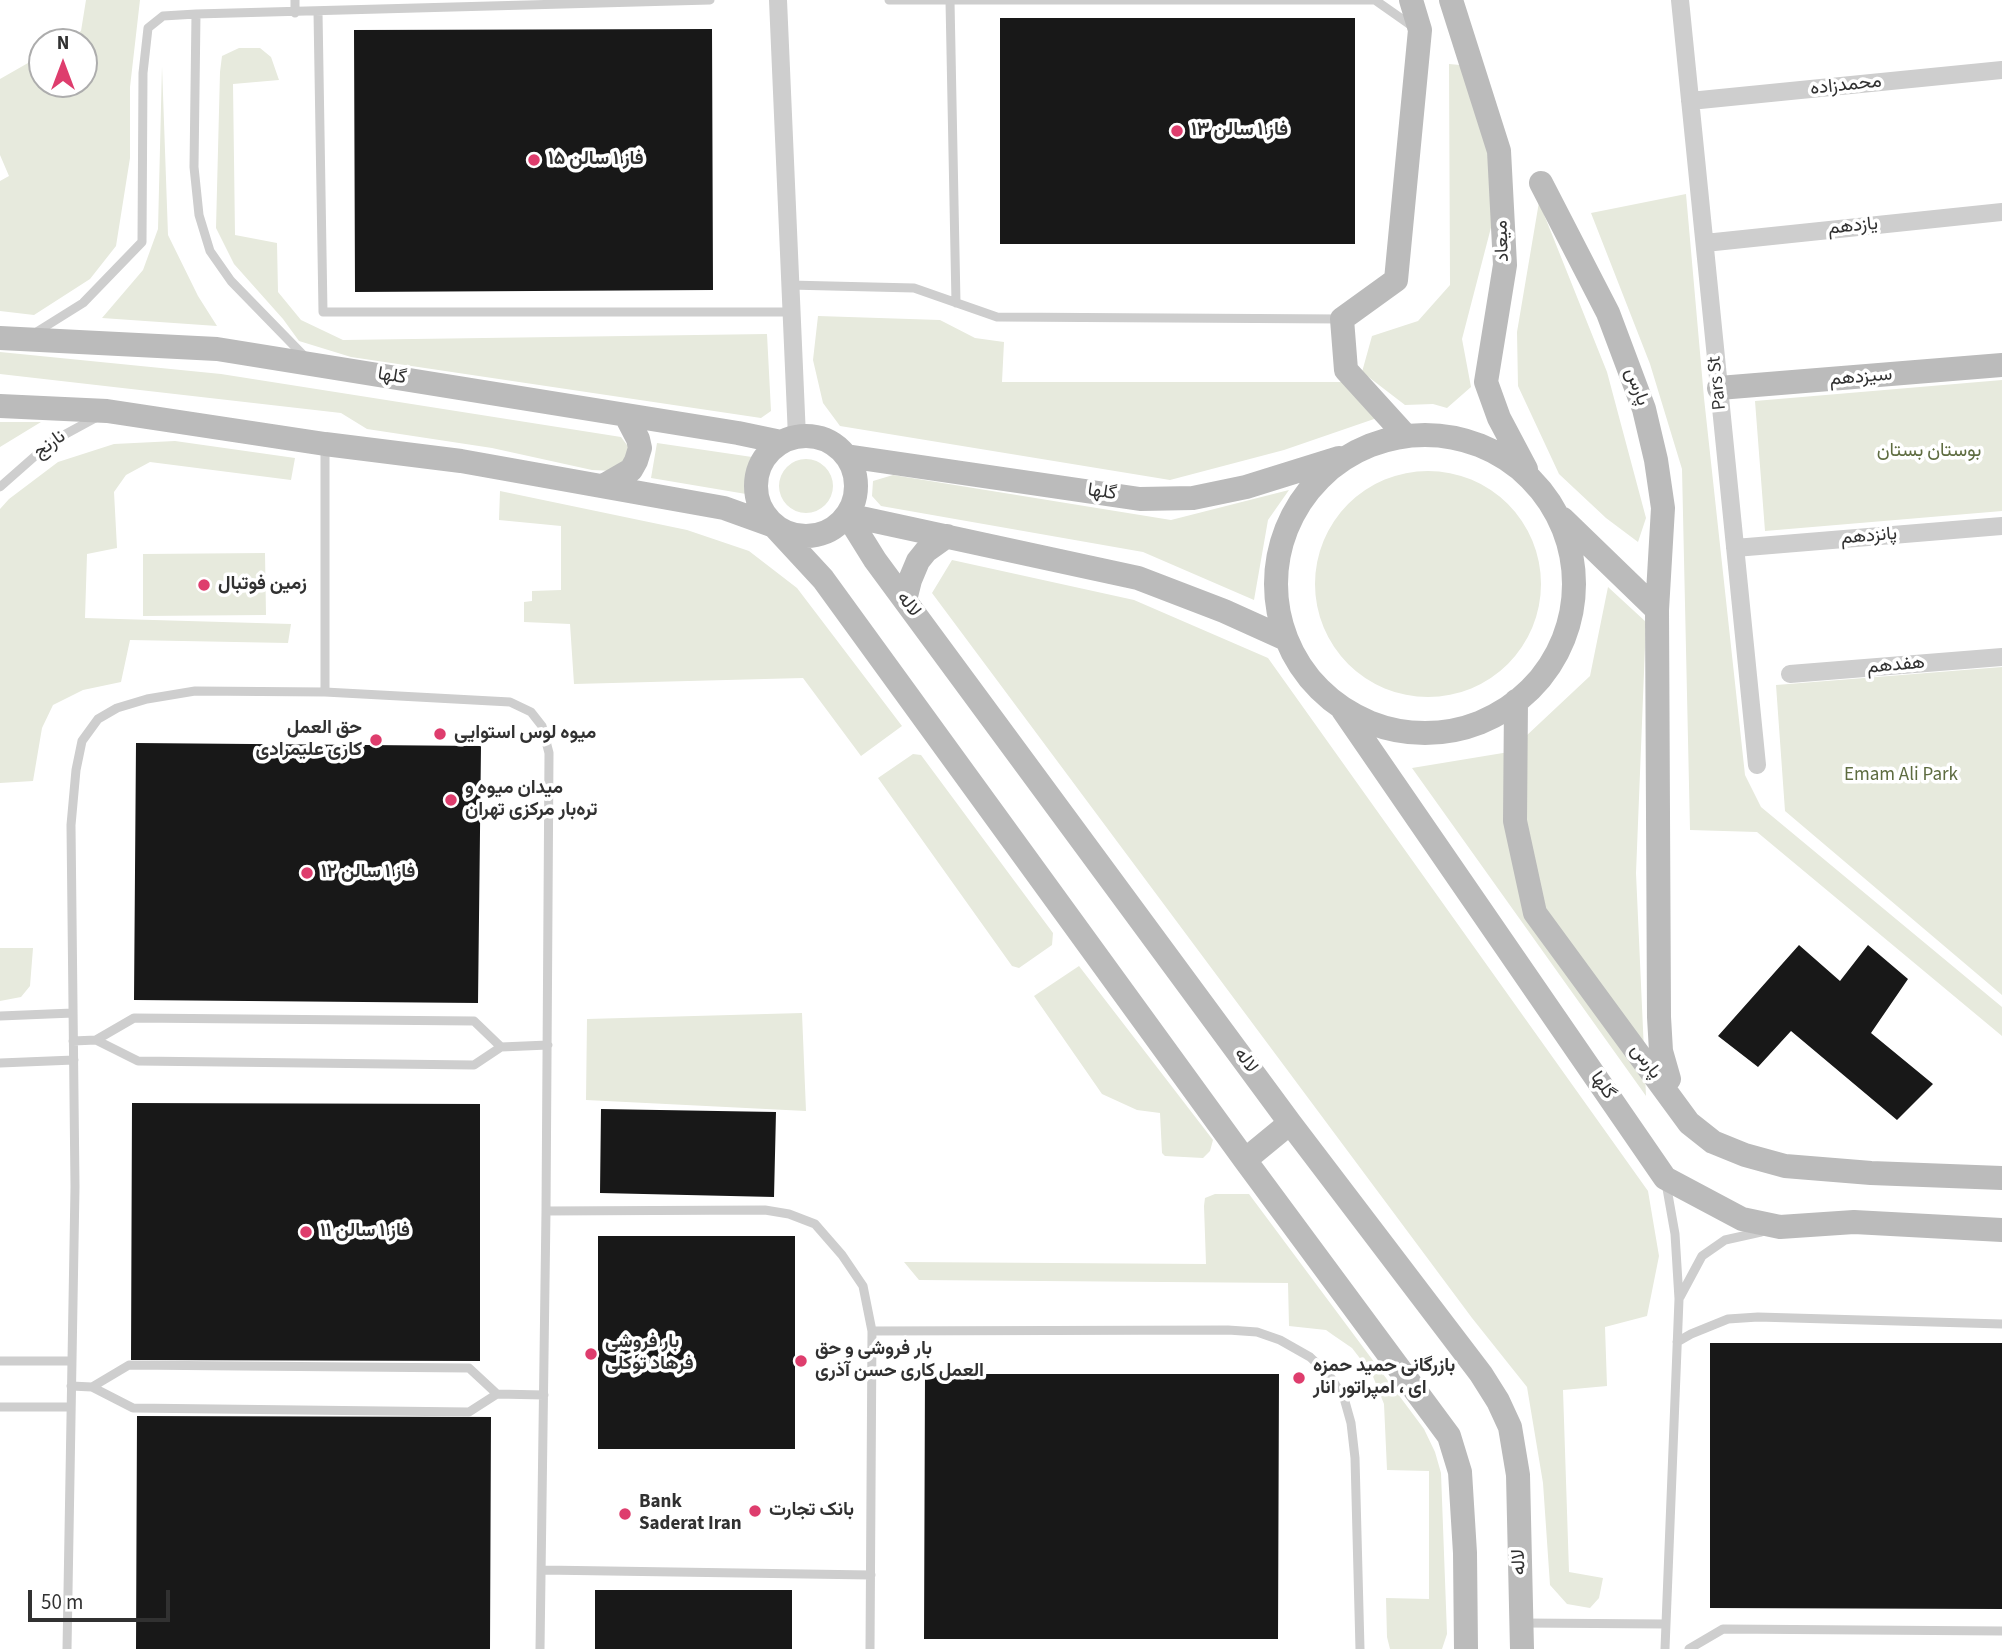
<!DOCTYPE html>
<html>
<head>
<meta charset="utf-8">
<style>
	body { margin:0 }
	#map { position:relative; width:2002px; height:1649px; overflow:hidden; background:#fff; font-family:"Source Sans 3",sans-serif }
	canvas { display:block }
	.north { position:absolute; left:28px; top:28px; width:70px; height:70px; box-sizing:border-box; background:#fff; border:2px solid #adadad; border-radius:50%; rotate:0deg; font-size:19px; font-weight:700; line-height:28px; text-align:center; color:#313131 }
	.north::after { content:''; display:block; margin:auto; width:24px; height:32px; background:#de3d6d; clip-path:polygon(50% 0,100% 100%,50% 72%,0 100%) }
	.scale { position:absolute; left:28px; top:1590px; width:142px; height:32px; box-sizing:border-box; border:4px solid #313131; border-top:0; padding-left:9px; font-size:21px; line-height:24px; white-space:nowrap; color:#313131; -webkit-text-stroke:5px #fff; paint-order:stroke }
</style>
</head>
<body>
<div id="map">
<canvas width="2002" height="1649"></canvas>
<div class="north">N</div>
<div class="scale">50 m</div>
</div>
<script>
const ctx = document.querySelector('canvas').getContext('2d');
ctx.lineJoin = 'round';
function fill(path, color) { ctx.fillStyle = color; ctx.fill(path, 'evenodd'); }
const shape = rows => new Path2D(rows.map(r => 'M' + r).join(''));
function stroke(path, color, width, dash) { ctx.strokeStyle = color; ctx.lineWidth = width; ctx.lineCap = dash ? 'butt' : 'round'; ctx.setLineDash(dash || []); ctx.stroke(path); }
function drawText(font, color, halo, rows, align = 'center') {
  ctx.font = font + ' "Source Sans 3",Vazirmatn,sans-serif'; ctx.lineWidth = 7; ctx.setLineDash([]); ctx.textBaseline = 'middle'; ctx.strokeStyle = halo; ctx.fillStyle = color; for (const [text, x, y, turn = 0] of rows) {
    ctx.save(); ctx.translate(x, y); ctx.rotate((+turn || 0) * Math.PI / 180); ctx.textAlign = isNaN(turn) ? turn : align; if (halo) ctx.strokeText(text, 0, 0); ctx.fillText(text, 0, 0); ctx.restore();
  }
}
const green = shape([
	[86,0,140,0,130,87,130,158,116,246,90,279,34,315,0,311,0,181,9,176,0,155,0,79,42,55,42,84,84,84,84,42,63,42,81,31],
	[239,48,260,48,271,57,279,80,233,84,235,235,277,243,278,292,301,320,343,340,767,334,771,411,761,418,351,357,299,341,283,319,234,264,216,228,220,72,222,56],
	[1449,64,1460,65,1485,115,1494,216,1462,339,1471,387,1447,408,1433,404,1405,405,1362,372,1372,336,1418,321,1450,285],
	[162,66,168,235,198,296,217,326,102,318,143,270,158,229],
	[1686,194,1704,398,1745,775,1761,807,2002,1007,2002,1036,1757,832,1690,830,1682,469,1650,364,1591,213],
	[1539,202,1607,372,1646,518,1638,542,1606,518,1559,474,1518,386,1517,332],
	[818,316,940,320,975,338,1004,342,1002,382,1343,382,1377,418,1284,450,1170,480,840,426,823,403,813,360],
	[0,352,221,374,621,437,630,449,625,460,614,471,592,470,492,448,367,429,341,413,0,374],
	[2002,380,2002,511,1765,531,1755,401],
	[0,422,41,422,0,447],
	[175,441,295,458,291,480,150,462,126,475,114,492,117,548,87,554,85,618,291,624,288,643,130,640,121,682,83,690,53,705,42,728,33,781,0,783,0,509,9,499,58,462,114,444],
	[657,443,752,457,746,494,651,478],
	'779 486a27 27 0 1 1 54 0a27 27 0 1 1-54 0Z',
	'1315 584a113 113 0 1 1 226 0a113 113 0 1 1-226 0Z',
	[893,475,1171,520,1289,490,1268,520,1254,600,1143,552,881,506,872,496,873,481],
	[500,491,687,530,749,551,797,588,902,726,861,756,803,678,574,684,570,624,524,622,524,602,532,601,532,591,561,590,561,526,499,520],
	[265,553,266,615,143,616,143,554],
	[952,560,1134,600,1268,658,1648,1191,1659,1256,1647,1316,1605,1327,1607,1386,1563,1390,1569,1572,1603,1578,1599,1598,1590,1608,1567,1604,1550,1585,1543,1483,1527,1387,1472,1318,932,593],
	[1608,587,1646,622,1636,873,1646,1096,1412,768,1509,752,1590,676],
	[2002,667,2002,995,1785,811,1776,685],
	[913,754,921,755,1053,933,1052,945,1019,968,1012,966,878,778],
	[0,948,33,948,30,986,21,997,0,1001],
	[1079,966,1213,1140,1210,1151,1203,1158,1165,1156,1162,1153,1160,1113,1137,1110,1102,1094,1034,996],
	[802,1013,806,1111,586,1100,587,1019],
	[1215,1194,1249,1194,1424,1429,1435,1452,1441,1473,1447,1634,1442,1649,1390,1649,1387,1637,1386,1598,1429,1599,1429,1471,1387,1470,1384,1404,1372,1374,1352,1348,1333,1335,1326,1330,1289,1326,1288,1283,919,1280,904,1262,1206,1264,1204,1206,1205,1198]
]);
const building = shape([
	[1000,18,1355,18,1355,244,1000,244],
	[712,29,713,290,355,292,354,30],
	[136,743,481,746,478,1003,134,1000],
	[1799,945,1840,981,1868,945,1908,979,1871,1033,1933,1084,1897,1120,1791,1031,1758,1067,1718,1036],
	[132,1103,480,1104,480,1361,131,1360],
	[601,1109,776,1112,774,1197,600,1193],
	[598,1236,795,1236,795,1449,598,1449],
	[1710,1343,2002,1343,2002,1609,1710,1608],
	[925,1374,1279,1374,1278,1639,924,1639],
	[137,1416,491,1417,490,1649,136,1649],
	[595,1590,792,1590,792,1649,595,1649]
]);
const lane = shape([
	[889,0,1375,0,1412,26],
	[950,1,956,303],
	[318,12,323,312,791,312],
	[295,13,295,0],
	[196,14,710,0],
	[789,285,914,288,997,317,1342,319],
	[35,333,83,303,142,242,143,73,148,28,163,16,196,14,194,167,199,215,210,251,231,281,306,358],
	[0,487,51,442,97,417],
	[325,692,325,446],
	[0,1016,73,1013],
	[73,1041,96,1040],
	[501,1047,474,1021,134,1018,96,1040,138,1061,474,1065,501,1047,548,1045],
	[0,1063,74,1060],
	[1680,1297,1702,1256,1725,1240,1761,1232],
	[872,1331,1228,1330,1257,1332,1280,1340,1310,1357,1329,1375,1344,1398,1351,1423,1355,1458,1360,1649],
	[1677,1342,1691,1334,1728,1319,1758,1317,2002,1324],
	[0,1361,71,1361],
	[71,1386,92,1387],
	[497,1394,469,1368,129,1365,92,1387,133,1408,469,1412,497,1394,544,1395],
	[0,1407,70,1407],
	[543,1570,871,1575],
	[1524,1623,1665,1624],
	[67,1649,75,1187,71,825,76,770,82,741,98,719,117,708,147,699,195,691,325,692,510,702,531,712,542,726,549,753,546,1211,765,1210,789,1214,815,1224,842,1255,863,1286,872,1331,870,1649],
	[540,1649,546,1211],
	[1665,1649,1679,1299,1675,1234,1666,1183],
	[1689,1649,1723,1629,2002,1631]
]);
const street = shape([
	[778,0,797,437],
	[1680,0,1757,765],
	[1690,101,2002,70],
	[1705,243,2002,212],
	[1735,548,2002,526],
	[1790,674,2002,657]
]);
const secondary = shape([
	[1451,0,1499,151,1505,265,1486,382,1499,418,1526,469],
	[1541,183,1608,313,1644,409,1656,460,1663,508,1657,610],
	[0,338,217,349,738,433,781,442],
	[1719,388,2002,365],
	[0,406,107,411,325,444,461,461,724,508,774,526,823,579,1245,1160,1449,1436,1460,1472,1465,1553,1466,1649],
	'1276 584a149 149 0 1 1 298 0a149 149 0 1 1-298 0Z',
	'756 486a50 50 0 1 1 100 0a50 50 0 1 1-100 0Z',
	[1406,436,1346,370,1342,319,1396,280,1420,30,1411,0],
	[846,456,1140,499,1193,498,1246,487,1339,458],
	[605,485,631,470,636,461,640,448,638,439,626,416],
	[847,515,875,560,1290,1123,1481,1374,1498,1401,1510,1427,1518,1475,1522,1649],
	[847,515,1138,578,1224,611,1286,639],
	[1563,519,1657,610,1659,1017,1661,1051,1669,1079],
	[905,600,910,580,918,561,926,551,947,536],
	[1516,701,1515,821,1535,913,1689,1123,1713,1142,1745,1155,1785,1166,1871,1173,2002,1178],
	[1343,710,1665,1178,1742,1219,1780,1227,1854,1222,2002,1230],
	[1245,1160,1290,1123]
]);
const markers = [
	[1177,131,7,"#de3d6d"],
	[534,160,7,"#de3d6d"],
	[204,585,7,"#de3d6d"],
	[440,734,7,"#de3d6d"],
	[376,740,7,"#de3d6d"],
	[451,800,7,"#de3d6d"],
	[307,873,7,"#de3d6d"],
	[306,1232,7,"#de3d6d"],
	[591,1354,7,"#de3d6d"],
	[801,1361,7,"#de3d6d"],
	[1299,1378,7,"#de3d6d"],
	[755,1511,7,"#de3d6d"],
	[625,1514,7,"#de3d6d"]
];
const streetNames = [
	["محمدزاده",1846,86,-6],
	["یازدهم",1853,227,-6],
	["میعاد",1503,241,-92],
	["گلها",392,377,9],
	["سیزدهم",1861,378,-5],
	["Pars St",1718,383,-96],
	["پارس",1636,387,70],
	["نارنج",50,445,-35],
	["گلها",1102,493,8],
	["پانزدهم",1869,537,-5],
	["لاله",908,605,53],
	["هفدهم",1896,666,-5],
	["لاله",1245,1061,54],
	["پارس",1645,1062,53],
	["گلها",1602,1086,55],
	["لاله",1520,1562,-91]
];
const poiNames = [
	["فاز ۱ سالن ۱۳",1191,131],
	["فاز ۱ سالن ۱۵",548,160],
	["زمین فوتبال",218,585],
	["حق العمل",362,729,"right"],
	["کاری علیمرادی",362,751,"right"],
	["میوه لوس استوایی",454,734],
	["میدان میوه و",465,789],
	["تره‌بار مرکزی تهران",465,811],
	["فاز ۱ سالن ۱۲",321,873],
	["فاز ۱ سالن ۱۱",320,1232],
	["بار فروشی",605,1343],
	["فرهاد توکلی",605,1365],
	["بار فروشی و حق",815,1350],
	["العمل کاری حسن آذری",815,1372],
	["بازرگانی حمید حمزه",1313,1367],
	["ای ، امپراتور انار",1313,1389],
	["Bank",639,1503],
	["Saderat Iran",639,1525],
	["بانک تجارت",769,1511]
];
const parkNames = [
	["بوستان بستان",1929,452],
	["Emam Ali Park",1901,776]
];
fill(green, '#e7eadd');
fill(building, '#181818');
stroke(lane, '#cecece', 9);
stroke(street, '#cecece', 18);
stroke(secondary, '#bbb', 24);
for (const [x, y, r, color] of markers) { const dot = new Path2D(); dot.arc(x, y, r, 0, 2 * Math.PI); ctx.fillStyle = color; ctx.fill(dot); stroke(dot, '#fff', 2.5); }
drawText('19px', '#313131', '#fff', streetNames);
drawText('bold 19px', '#313131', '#fff', poiNames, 'left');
drawText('19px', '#5e6c40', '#fff', parkNames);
</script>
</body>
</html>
